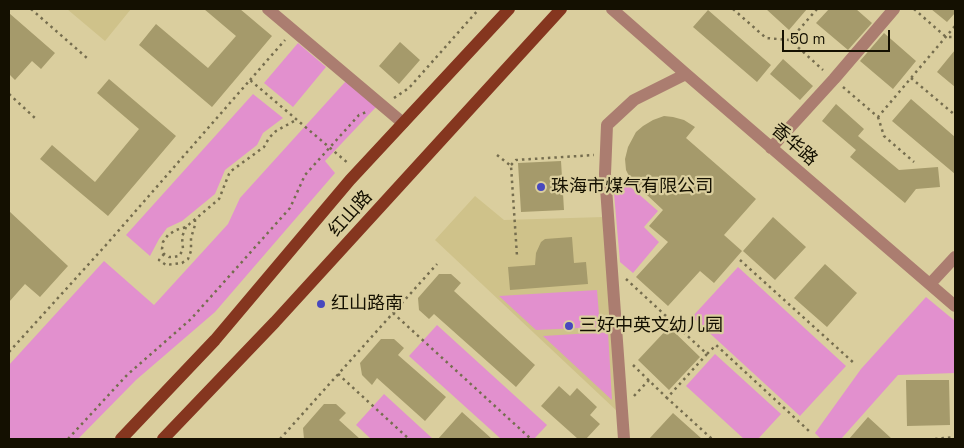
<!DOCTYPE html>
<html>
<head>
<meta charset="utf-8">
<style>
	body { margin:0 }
	#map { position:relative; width:964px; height:448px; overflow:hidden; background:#dace9e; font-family:"Space Grotesk",sans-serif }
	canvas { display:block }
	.frame { position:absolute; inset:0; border:10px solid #141001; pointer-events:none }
	.scale { position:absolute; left:782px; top:30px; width:108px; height:22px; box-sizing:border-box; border:2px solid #141001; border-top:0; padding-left:6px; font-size:15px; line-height:18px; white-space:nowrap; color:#141001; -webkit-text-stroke:4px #dace9e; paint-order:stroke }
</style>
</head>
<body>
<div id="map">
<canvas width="964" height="448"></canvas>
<div class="frame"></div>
<div class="scale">50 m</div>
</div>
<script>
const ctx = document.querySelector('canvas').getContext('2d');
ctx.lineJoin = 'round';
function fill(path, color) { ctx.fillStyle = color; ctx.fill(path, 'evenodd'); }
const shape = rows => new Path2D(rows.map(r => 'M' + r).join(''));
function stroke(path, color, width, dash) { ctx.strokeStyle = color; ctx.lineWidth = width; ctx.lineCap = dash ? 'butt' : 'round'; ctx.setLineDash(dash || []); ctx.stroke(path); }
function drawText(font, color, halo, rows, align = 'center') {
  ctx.font = font + ' "Space Grotesk","Noto Sans SC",sans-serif'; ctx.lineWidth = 4.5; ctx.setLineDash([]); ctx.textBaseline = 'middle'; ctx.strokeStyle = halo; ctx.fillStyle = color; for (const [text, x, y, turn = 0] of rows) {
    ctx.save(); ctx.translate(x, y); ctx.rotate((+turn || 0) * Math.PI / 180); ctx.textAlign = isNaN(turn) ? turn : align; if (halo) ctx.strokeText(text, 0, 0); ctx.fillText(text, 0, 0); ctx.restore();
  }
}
const built = shape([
	[67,9,131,9,105,41],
	[475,196,504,220,604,217,618,412,435,240]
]);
const green = shape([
	[298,43,326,67,293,107,264,83],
	[346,81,376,107,325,161,335,173,215,312,136,380,78,439,9,439,9,365,104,261,154,305,228,224,240,198],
	[253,94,283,118,263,133,257,145,225,170,215,194,182,221,167,228,159,239,150,256,126,235],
	[618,176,658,211,644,227,659,242,633,273,620,262,613,182],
	[738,267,846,366,800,416,692,317],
	[597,290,600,327,536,330,499,296],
	[926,297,955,321,955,373,898,375,841,439,821,439,815,433,861,369],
	[437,325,547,425,534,439,501,439,409,356],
	[608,332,612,400,543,336],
	[715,354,781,414,758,439,744,439,686,386],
	[384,394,433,439,371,439,356,425]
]);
const building = shape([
	[204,9,240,9,272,36,212,107,139,45,156,24,208,68,236,36],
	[766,9,807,9,789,30],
	[829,9,856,9,872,23,848,50,816,23],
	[931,9,955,9,955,13,947,22],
	[708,10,771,65,757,82,693,27],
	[9,13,55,53,41,69,32,61,15,80,9,74],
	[884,33,916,61,893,89,860,61],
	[400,42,420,60,399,84,379,66],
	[955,50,955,87,937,72],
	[783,59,813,86,800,100,770,74],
	[109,79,176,136,108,216,40,159,52,145,95,182,139,129,97,93],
	[911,99,955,137,955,174,892,121],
	[836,104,864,129,858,136,899,170,938,167,940,187,916,189,905,203,850,157,856,150,822,121],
	[664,116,673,117,684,120,695,127,686,138,756,199,724,235,742,251,714,283,700,271,668,306,636,277,668,242,649,226,663,210,631,180,626,170,625,159,628,147,636,132,643,126,653,120],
	[561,161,564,210,521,212,518,163],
	[9,211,68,266,40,297,25,284,9,302],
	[773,217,806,247,775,280,743,251],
	[572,237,574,263,586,262,588,284,510,290,508,267,535,265,536,253,541,242,545,239],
	[825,264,857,293,827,327,794,298],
	[439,274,451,274,461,283,454,291,535,365,516,387,434,314,429,319,419,310,418,298],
	[669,327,700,357,669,390,638,360],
	[381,339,394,339,404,348,398,355,446,397,425,421,377,378,372,385,362,375,360,363],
	[906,380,949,380,950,425,907,426],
	[559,386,570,396,577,388,597,407,590,415,600,424,586,439,578,439,541,406],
	[324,404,336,404,346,413,339,420,360,439,304,439,303,428],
	[462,412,492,439,438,439],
	[673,413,702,439,649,439],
	[868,417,892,439,849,439]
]);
const path = shape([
	[31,9,87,58],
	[733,9,766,38,790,40],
	[817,9,790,40,823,70],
	[914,9,946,37,955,37],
	[911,78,955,115],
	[250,80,285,40],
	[843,87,878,117,955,26],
	[9,94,35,118],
	[394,98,409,88,479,9],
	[878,117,884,136,914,162],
	[497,155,511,166,517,256],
	[511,165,516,160,594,155],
	[186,227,182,237,183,249,181,253,179,256,174,257,169,257,164,254,162,249,163,242,168,235,176,230,186,227,219,199,229,174,231,171,264,147,269,138,276,131,296,120],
	[164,254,159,260,166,265,182,263,188,259,191,251,191,238,195,225,195,219],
	[740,260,855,364],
	[626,279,707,354,716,345,809,431],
	[393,313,531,439],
	[9,352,106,245,250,80,349,164],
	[707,354,667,398,712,439],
	[633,365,667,398],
	[338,374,409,439],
	[634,396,649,380],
	[68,439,127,375,191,319,290,208,305,175,359,115,369,111],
	[280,439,437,264],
	[935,439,954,437,955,438]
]);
const minor = shape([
	[268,9,403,123],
	[612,9,686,74,955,306],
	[771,148,834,79,894,9],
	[930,284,955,257],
	[624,439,605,174,607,125,634,100,686,74]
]);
const major = shape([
	[121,439,215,340,350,180,509,9],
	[163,439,275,322,561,9]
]);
const markers = [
	[541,187,5,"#4748be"],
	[321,304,5,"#4748be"],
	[569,326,5,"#4748be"]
];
const streetNames = [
	["香华路",794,145,41],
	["红山路",351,214,-48]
];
const poiNames = [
	["珠海市煤气有限公司",551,187],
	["红山路南",331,304],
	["三好中英文幼儿园",579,326]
];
fill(built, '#cfc28a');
fill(green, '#e290ce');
fill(building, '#a59a6b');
stroke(path, '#756d4e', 2.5, [2.5, 4]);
stroke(minor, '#ab7d70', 12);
stroke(major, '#85361f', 12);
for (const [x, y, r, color] of markers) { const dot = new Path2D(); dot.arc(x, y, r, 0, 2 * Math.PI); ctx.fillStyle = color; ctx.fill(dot); stroke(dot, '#dace9e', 2); }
drawText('18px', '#141001', '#dace9e', streetNames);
drawText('18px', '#141001', '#dace9e', poiNames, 'left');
</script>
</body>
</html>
